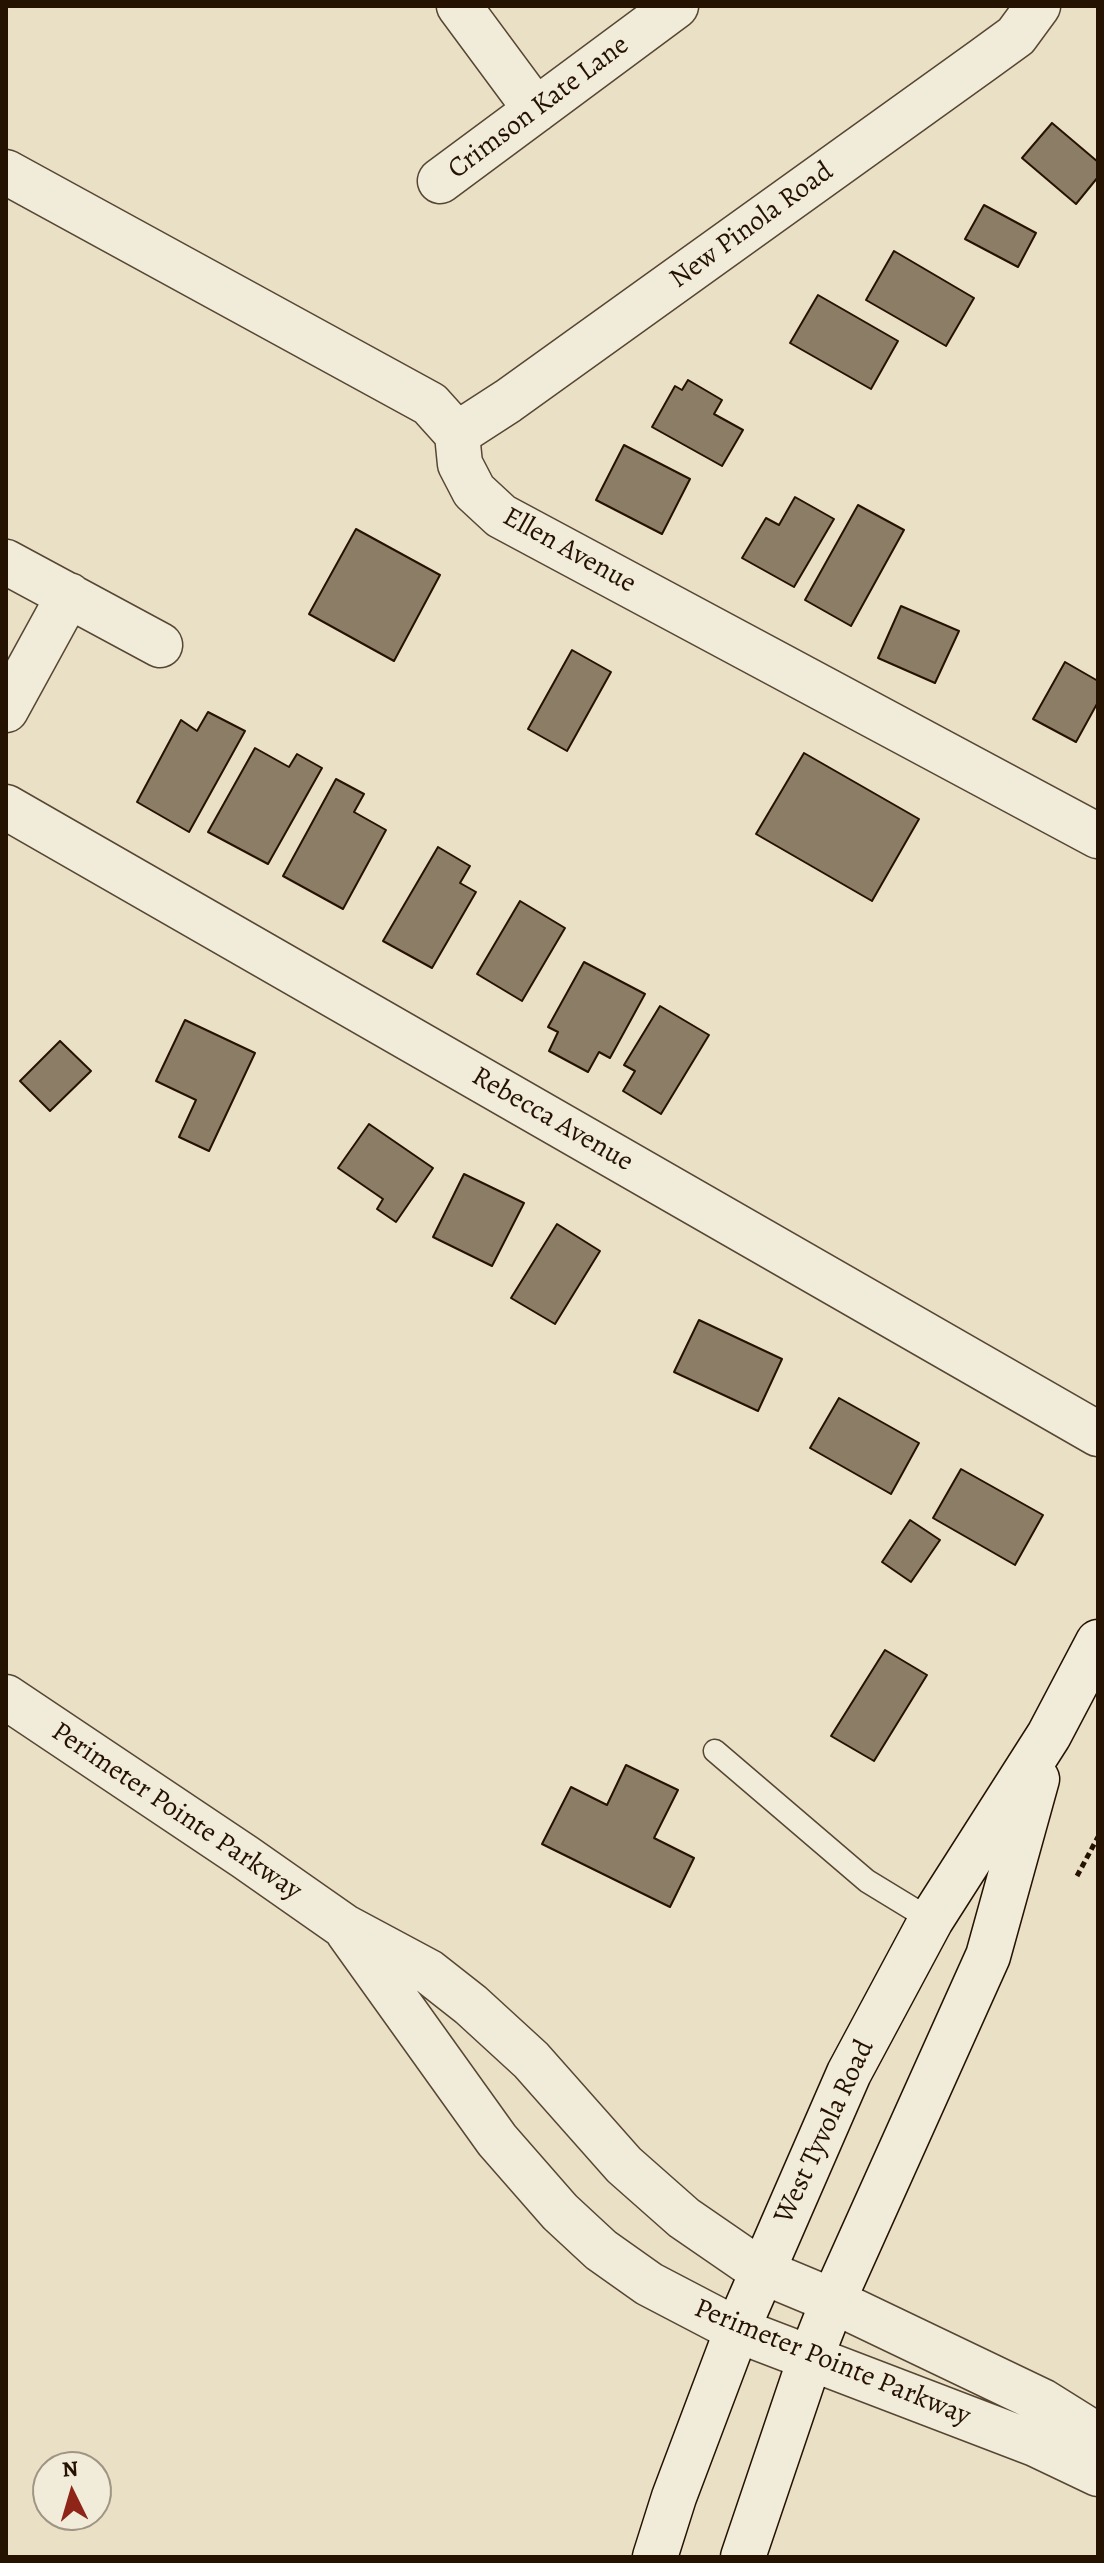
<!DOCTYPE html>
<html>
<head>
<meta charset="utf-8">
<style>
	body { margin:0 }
	#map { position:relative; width:1104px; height:2563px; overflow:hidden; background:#eae0c6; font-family:Alegreya,serif }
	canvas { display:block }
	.frame { position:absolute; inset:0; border:8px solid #261200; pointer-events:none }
	.north { position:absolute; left:32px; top:2451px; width:80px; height:80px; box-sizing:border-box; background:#f1ebda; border:2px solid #a09483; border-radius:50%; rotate:355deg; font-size:22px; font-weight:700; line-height:32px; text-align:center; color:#261200 }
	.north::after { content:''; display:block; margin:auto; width:28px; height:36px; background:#8f2418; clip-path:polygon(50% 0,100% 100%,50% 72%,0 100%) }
</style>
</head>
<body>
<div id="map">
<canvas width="1104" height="2563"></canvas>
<div class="frame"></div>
<div class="north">N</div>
</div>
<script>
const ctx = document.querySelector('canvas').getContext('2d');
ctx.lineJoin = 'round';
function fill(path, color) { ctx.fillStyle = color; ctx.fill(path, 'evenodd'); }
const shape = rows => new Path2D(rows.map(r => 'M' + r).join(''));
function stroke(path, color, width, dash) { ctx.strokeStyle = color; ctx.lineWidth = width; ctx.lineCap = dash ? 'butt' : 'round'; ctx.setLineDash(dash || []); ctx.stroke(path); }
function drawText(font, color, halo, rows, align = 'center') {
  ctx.font = font + ' Alegreya,serif'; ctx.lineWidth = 6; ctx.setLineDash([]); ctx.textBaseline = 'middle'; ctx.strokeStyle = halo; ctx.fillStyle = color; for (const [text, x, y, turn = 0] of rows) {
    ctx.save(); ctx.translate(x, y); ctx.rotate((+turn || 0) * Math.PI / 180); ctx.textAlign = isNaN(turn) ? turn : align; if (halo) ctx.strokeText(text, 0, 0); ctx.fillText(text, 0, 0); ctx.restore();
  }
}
const building = shape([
	[1052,123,1098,162,1098,177,1076,204,1022,158,1052,123],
	[984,205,1036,233,1018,267,965,239,984,205],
	[894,251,974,298,946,346,866,300,894,251],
	[818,295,898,341,871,389,790,343,818,295],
	[688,380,722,400,714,414,743,430,722,466,652,427,675,386,682,390,688,380],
	[624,445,690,479,662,534,596,500,624,445],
	[795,497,834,519,794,587,742,558,766,518,779,525,795,497],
	[858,505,904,530,851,626,805,600,858,505],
	[356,529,440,575,394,661,309,614,356,529],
	[901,606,959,631,935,683,878,658,901,606],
	[572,650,611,672,567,751,528,729,572,650],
	[1065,662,1098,681,1098,702,1076,742,1033,719,1065,662],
	[208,712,245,731,189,832,137,802,181,720,197,731,208,712],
	[255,748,289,767,297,754,322,768,268,864,208,832,255,748],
	[804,753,919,819,872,901,756,834,804,753],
	[336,779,364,794,354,812,386,830,343,909,283,876,336,779],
	[438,847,470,866,460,883,476,892,432,968,383,941,438,847],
	[520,901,565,928,522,1001,477,974,520,901],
	[584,962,645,994,610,1058,599,1052,588,1072,549,1051,558,1032,548,1027,584,962],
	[660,1006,709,1035,661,1114,623,1091,635,1071,624,1065,660,1006],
	[185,1020,255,1053,209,1151,179,1137,196,1100,156,1081,185,1020],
	[60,1041,91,1071,50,1111,20,1081,60,1041],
	[369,1124,433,1168,396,1222,377,1209,383,1199,338,1168,369,1124],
	[464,1174,524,1203,492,1266,433,1237,464,1174],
	[557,1224,600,1251,555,1324,511,1298,557,1224],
	[699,1320,782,1359,758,1411,674,1372,699,1320],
	[839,1398,919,1443,891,1494,810,1448,839,1398],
	[961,1469,1043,1515,1015,1565,933,1518,961,1469],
	[910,1520,940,1540,911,1582,882,1562,910,1520],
	[885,1650,927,1675,874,1761,831,1736,885,1650],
	[626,1765,678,1790,654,1838,694,1858,670,1907,542,1844,571,1787,607,1805,626,1765]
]);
const path = shape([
	[1077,1876,1098,1837]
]);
const service = shape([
	[715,1751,867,1881,931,1920]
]);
const minor = shape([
	[459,6,536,110],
	[6,172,430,404,457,434,460,464,474,491,501,516,1098,836],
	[440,181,676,6],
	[457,434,508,401,983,60,1016,36,1038,6],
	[6,562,160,645],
	[6,710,69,595],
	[6,807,1098,1434],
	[6,1697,245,1857,345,1927,429,1972,471,2005,531,2060,624,2165,684,2218,761,2271,833,2301,1042,2401,1098,2436],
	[348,1932,497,2140,560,2212,601,2250,649,2284,737,2330,1035,2444,1098,2474]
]);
const secondary = shape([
	[655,2557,674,2497,737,2330,849,2073,931,1920,1049,1735,1098,1642],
	[743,2557,810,2359,833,2301,988,1956,1037,1779]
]);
const streetNames = [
	["Crimson Kate Lane",539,108,-37],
	["New Pinola Road",752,226,-36],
	["Ellen Avenue",569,551,29],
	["Rebecca Avenue",552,1120,30],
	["Perimeter Pointe Parkway",176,1812,34],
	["West Tyvola Road",825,2132,-65],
	["Perimeter Pointe Parkway",832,2363,22]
];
fill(building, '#8c7d67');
stroke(building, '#261200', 2);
stroke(service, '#574632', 25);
stroke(minor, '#574632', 47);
stroke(secondary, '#261200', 47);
stroke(path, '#261200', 5, [6, 4]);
stroke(service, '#f1ebda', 22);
stroke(minor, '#f1ebda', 44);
stroke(secondary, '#f1ebda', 44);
drawText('28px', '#261200', '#f1ebda', streetNames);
</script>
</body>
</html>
